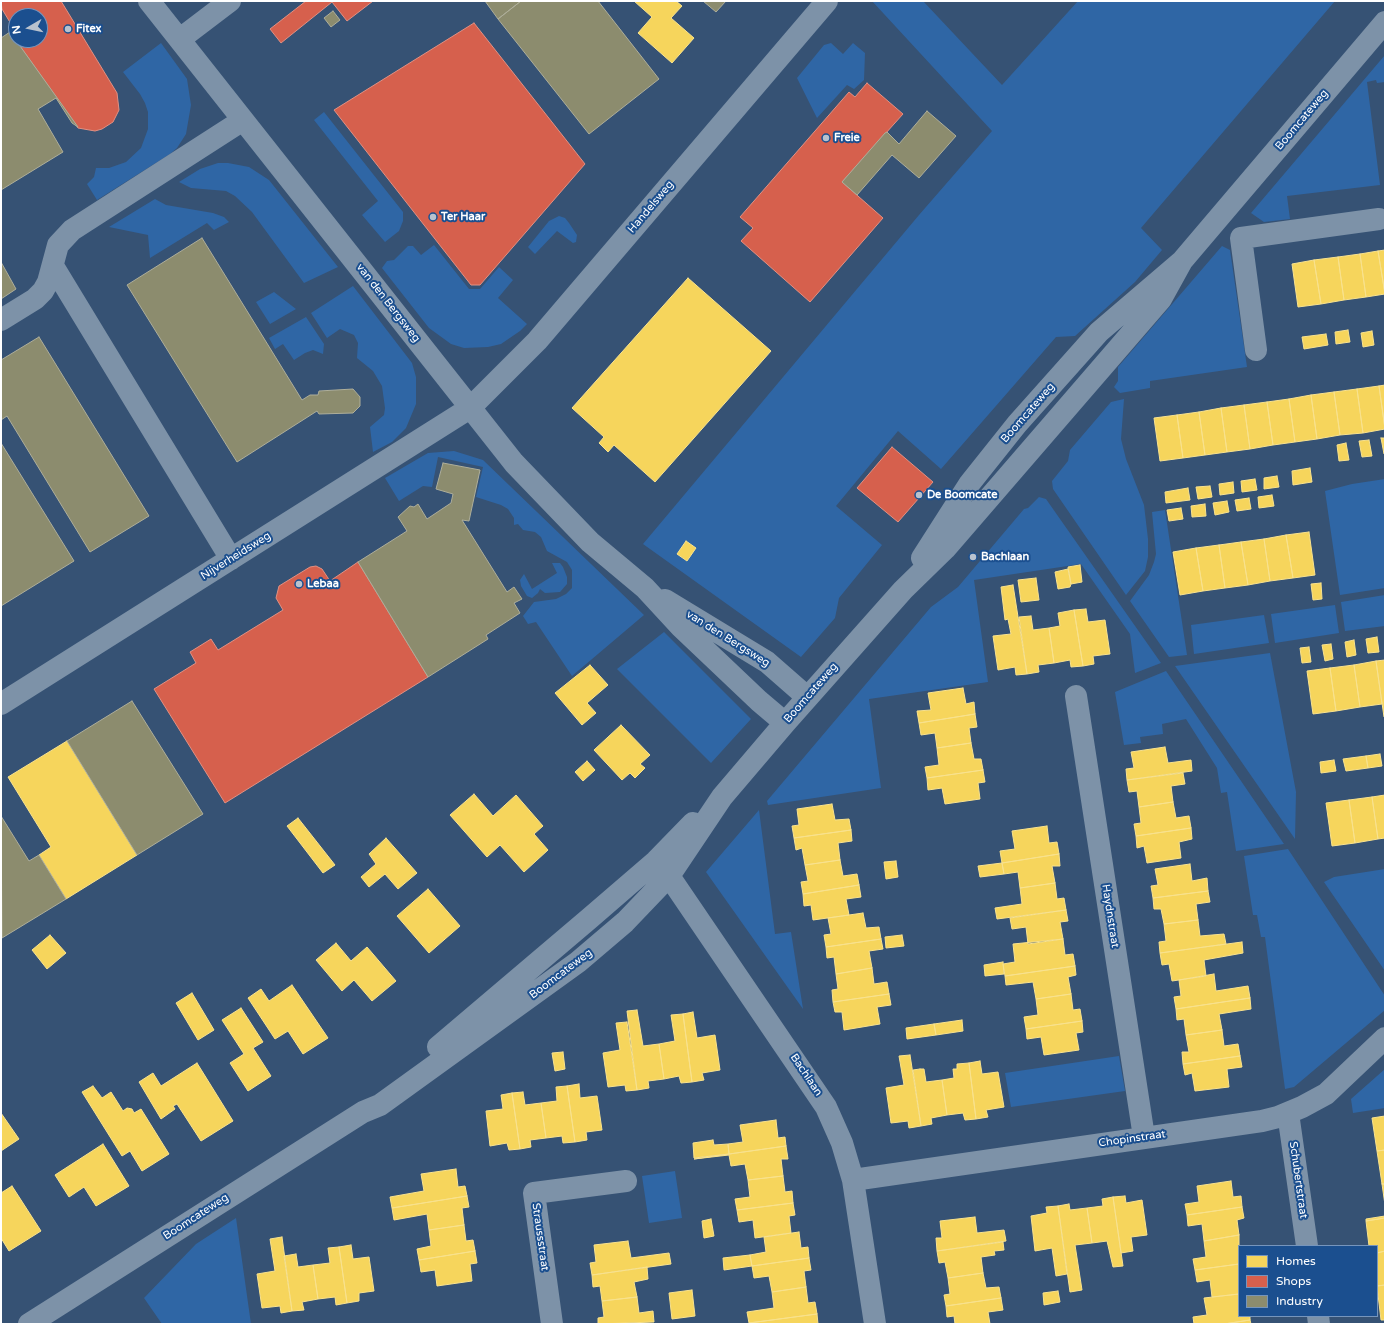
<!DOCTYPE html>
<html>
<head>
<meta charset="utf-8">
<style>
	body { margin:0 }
	#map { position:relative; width:1386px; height:1325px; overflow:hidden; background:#365274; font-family:"Varela Round",sans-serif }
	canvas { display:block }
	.frame { position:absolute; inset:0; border:2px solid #fff; pointer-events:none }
	.legend { position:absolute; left:1238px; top:1245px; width:140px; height:72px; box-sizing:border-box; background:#1b4f8f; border:1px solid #7695bc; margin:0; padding:5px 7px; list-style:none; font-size:12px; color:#fff }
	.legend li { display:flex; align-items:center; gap:8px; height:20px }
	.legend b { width:20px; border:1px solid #7695bc }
	.north { position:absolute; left:8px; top:8px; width:40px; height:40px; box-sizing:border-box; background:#1b4f8f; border:1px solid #7695bc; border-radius:50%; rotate:261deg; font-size:11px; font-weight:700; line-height:16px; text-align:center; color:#fff }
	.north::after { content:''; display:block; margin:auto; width:14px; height:18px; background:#b9c2ce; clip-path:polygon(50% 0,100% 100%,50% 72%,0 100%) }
</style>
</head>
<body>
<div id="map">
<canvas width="1386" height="1325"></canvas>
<div class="frame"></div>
<ul class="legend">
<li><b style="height:11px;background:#f6d55c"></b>Homes</li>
<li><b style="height:11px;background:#d6604d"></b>Shops</li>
<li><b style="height:11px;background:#8c8c6e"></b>Industry</li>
</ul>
<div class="north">N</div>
</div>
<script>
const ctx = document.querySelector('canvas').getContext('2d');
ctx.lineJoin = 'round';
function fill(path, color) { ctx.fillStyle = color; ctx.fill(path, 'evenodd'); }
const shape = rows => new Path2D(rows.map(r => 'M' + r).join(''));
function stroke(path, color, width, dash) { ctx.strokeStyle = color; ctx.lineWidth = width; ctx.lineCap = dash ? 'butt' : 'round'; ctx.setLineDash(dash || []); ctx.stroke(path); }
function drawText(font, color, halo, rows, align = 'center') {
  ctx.font = font + ' "Varela Round",sans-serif'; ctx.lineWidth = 4; ctx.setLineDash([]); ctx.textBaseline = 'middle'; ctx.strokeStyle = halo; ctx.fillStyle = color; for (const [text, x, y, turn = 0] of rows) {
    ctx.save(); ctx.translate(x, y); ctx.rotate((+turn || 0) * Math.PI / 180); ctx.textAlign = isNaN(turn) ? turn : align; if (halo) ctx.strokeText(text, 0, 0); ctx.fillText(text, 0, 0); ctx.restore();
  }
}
const green = shape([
	[872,1,923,1,1002,85,1078,1,1335,1,1141,228,1162,250,1135,282,1075,336,1056,337,941,469,898,431,836,506,882,545,839,598,835,618,801,657,643,544,919,215,992,131],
	[161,43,187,79,191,105,186,134,177,148,170,154,97,200,87,184,94,177,96,168,109,168,126,162,141,148,148,129,148,112,145,103,140,94,123,72],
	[831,43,843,54,853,43,865,53,864,80,854,89,847,85,817,118,797,78,824,45],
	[1385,55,1385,82,1377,83,1376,80,1367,82,1380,185,1287,196,1290,219,1264,222,1251,213],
	[324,112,403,212,403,221,399,231,385,242,362,215,378,201,314,120],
	[218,163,228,163,249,167,269,180,338,267,304,283,252,212,235,196,226,191,191,188,179,182,200,169],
	[155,199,166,205,213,213,224,217,229,222,214,230,207,223,150,258,148,235,109,227],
	[559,216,565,218,569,223,577,235,576,242,573,243,557,231,535,254,528,247,549,221],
	[434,245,469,289,480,289,499,267,513,280,498,298,527,324,520,331,501,344,488,347,464,348,451,344,429,328,382,268,387,261,394,260,408,246,413,246,421,255],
	[1222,246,1230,250,1247,367,1150,381,1150,388,1120,393,1114,387,1118,381,1118,367],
	[353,286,412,363,416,377,416,404,406,428,392,442,373,452,370,427,384,415,385,408,382,386,373,371,357,358,358,343,354,335,340,329,327,338,311,313],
	[274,292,296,309,270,324,256,302],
	[306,317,324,344,323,354,313,350,305,353,294,360,283,344,275,349,269,338],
	[1124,399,1121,439,1126,459,1144,505,1148,539,1148,557,1145,571,1126,595,1053,489,1052,481,1068,461,1070,450,1111,402],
	[454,451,483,460,644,615,572,676,536,622,528,624,523,616,534,602,556,599,566,594,572,588,572,570,567,562,547,551,541,537,535,532,523,530,518,524,514,525,514,518,508,509,501,505,476,497,483,467,438,457,432,487,423,486,399,501,385,478,428,453],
	[1385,479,1385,588,1340,595,1325,491,1352,484],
	[1039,497,1046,499,1161,663,1135,673,1130,634,1081,564,974,580,988,682,869,699,881,788,768,805,767,801,931,607,958,587,1024,509,1028,508],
	[1165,510,1187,655,1169,657,1130,601,1149,575,1154,562,1156,554,1152,512],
	[552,563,560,563,563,567,567,577,567,584,560,592,545,593,540,589,538,593,532,598,527,596,521,586,520,580,524,574,532,589,557,573],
	[1385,595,1385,626,1345,631,1341,602],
	[1335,605,1339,633,1275,643,1271,614],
	[1264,615,1269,643,1194,654,1191,625],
	[664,632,751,719,711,763,617,669],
	[1270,653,1296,792,1295,839,1175,666],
	[1166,671,1284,844,1236,851,1227,792,1221,793,1217,768,1186,719,1162,724,1163,734,1140,737,1141,743,1124,745,1115,692],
	[759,810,775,934,791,932,803,1009,706,872],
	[1288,849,1385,996,1385,1010,1294,1087,1285,1089,1265,937,1261,937,1257,915,1253,915,1244,856],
	[1385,869,1385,971,1324,882,1334,877],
	[1119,1056,1125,1091,1011,1107,1005,1073],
	[1385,1069,1385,1108,1353,1113,1351,1099],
	[675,1171,682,1218,649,1223,642,1176],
	[236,1218,251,1324,162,1324,144,1298,196,1244]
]);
const homes = shape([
	[634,1,676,1,682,6,671,18,694,38,672,63,638,33,652,17,634,1],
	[1385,250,1385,294,1378,251,1385,250],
	[1378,251,1385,294,1366,297,1360,254,1378,251],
	[1360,254,1366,297,1344,300,1338,257,1360,254],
	[1338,257,1344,300,1321,304,1314,260,1338,257],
	[1314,260,1321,304,1298,307,1292,264,1314,260],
	[688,278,771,351,655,482,614,445,608,452,599,443,604,437,572,408,688,278],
	[1348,330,1350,342,1336,344,1335,332,1348,330],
	[1372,331,1374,345,1363,347,1361,333,1372,331],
	[1326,334,1328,345,1304,349,1302,337,1326,334],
	[1385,385,1385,429,1379,386,1385,385],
	[1379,386,1385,429,1363,433,1357,389,1379,386],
	[1357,389,1363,433,1340,435,1334,392,1357,389],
	[1334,392,1340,435,1317,439,1311,395,1334,392],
	[1311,395,1317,439,1295,442,1289,399,1311,395],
	[1289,399,1295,442,1273,445,1267,402,1289,399],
	[1267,402,1273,445,1250,449,1244,405,1267,402],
	[1244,405,1250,449,1227,452,1221,408,1244,405],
	[1221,408,1227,452,1205,455,1199,412,1221,408],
	[1199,412,1205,455,1183,458,1177,415,1199,412],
	[1177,415,1183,458,1160,461,1154,418,1177,415],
	[1381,438,1385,438,1385,454,1384,454,1381,438],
	[1369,440,1372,456,1362,457,1359,441,1369,440],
	[1346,443,1349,460,1339,461,1337,445,1346,443],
	[1310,468,1312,482,1293,485,1292,471,1310,468],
	[1277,476,1279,487,1264,489,1264,478,1277,476],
	[1255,479,1257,490,1242,492,1241,481,1255,479],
	[1233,482,1234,493,1220,495,1219,484,1233,482],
	[1210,486,1212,497,1198,499,1196,487,1210,486],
	[1188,488,1190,500,1166,503,1165,492,1188,488],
	[1272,495,1274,506,1259,508,1258,497,1272,495],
	[1249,498,1251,509,1237,511,1235,500,1249,498],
	[1227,501,1229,512,1215,515,1213,503,1227,501],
	[1205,504,1206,516,1192,517,1191,506,1205,504],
	[1181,508,1183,519,1169,521,1167,510,1181,508],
	[1309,532,1315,575,1293,578,1286,535,1309,532],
	[1286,535,1293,578,1270,581,1264,539,1286,535],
	[1264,539,1270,581,1248,585,1241,542,1264,539],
	[686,541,696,548,687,561,677,554,686,541],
	[1241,542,1248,585,1225,588,1219,545,1241,542],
	[1219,545,1225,588,1203,591,1196,548,1219,545],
	[1196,548,1203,591,1180,595,1173,552,1196,548],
	[1080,565,1082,582,1071,584,1068,567,1080,565],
	[1068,569,1071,584,1070,587,1058,589,1055,572,1068,569],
	[1036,578,1039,600,1021,602,1018,580,1036,578],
	[1321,583,1322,599,1313,600,1311,584,1321,583],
	[1013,585,1027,674,1016,675,1015,667,998,670,993,636,1011,634,1008,619,1005,620,1001,587,1013,585],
	[1086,609,1088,622,1105,620,1110,654,1093,656,1094,664,1083,666,1074,610,1086,609],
	[1074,610,1083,666,1071,667,1070,660,1054,663,1049,628,1060,626,1058,613,1074,610],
	[1031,616,1033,630,1049,628,1054,663,1038,665,1039,672,1027,674,1019,617,1031,616],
	[1377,637,1379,652,1368,653,1366,639,1377,637],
	[1354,640,1356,655,1347,657,1345,642,1354,640],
	[1331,644,1333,659,1325,661,1322,645,1331,644],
	[1309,647,1311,662,1302,663,1300,648,1309,647],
	[1385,660,1385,717,1384,717,1376,661,1385,660],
	[1376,661,1382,704,1360,707,1354,665,1376,661],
	[590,665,608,685,587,703,596,713,582,725,555,693,590,665],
	[1354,665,1360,707,1336,711,1330,668,1354,665],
	[1330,668,1336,711,1313,714,1307,671,1330,668],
	[963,688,966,704,974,702,975,714,919,723,917,711,931,710,928,693,963,688],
	[975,714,977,727,969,728,971,743,937,748,935,733,921,735,919,723,975,714],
	[621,725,650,755,640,764,645,768,635,778,630,773,622,780,594,750,621,725],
	[67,741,137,855,66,899,39,855,51,847,8,777,67,741],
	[971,743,974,759,981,759,983,770,927,778,925,767,939,765,937,748,971,743],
	[1165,747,1168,763,1191,760,1192,771,1127,780,1126,769,1134,768,1131,752,1165,747],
	[1380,754,1382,766,1368,768,1366,756,1380,754],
	[1366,756,1368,768,1346,771,1343,759,1366,756],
	[1334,760,1336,771,1321,773,1320,762,1334,760],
	[587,761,595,770,583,781,575,772,587,761],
	[983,770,985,782,978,783,980,799,945,804,942,788,928,790,927,778,983,770],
	[1183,773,1185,784,1171,786,1173,802,1139,807,1137,791,1129,792,1127,780,1183,773],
	[474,794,493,816,516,795,543,826,534,834,548,850,524,872,500,845,487,857,450,815,474,794],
	[1385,795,1385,838,1378,839,1372,797,1385,795],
	[1372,797,1378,839,1355,843,1349,800,1372,797],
	[1349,800,1355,843,1332,846,1326,803,1349,800],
	[1173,802,1176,818,1189,816,1191,828,1136,836,1134,824,1141,823,1139,807,1173,802],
	[832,804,835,820,849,819,851,830,794,838,792,826,799,825,797,809,832,804],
	[298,818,335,865,323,873,287,826,298,818],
	[1047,826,1049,843,1057,842,1059,854,1002,863,1000,851,1015,849,1012,831,1047,826],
	[1191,828,1192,839,1179,842,1181,858,1147,863,1144,846,1137,848,1136,836,1191,828],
	[851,830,852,841,838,843,840,860,805,865,802,848,796,850,794,838,851,830],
	[386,838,417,873,398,889,385,874,369,887,361,877,376,864,369,854,386,838],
	[1059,854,1060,866,1052,866,1055,883,1020,888,1018,872,1004,874,1002,863,1059,854],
	[840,860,843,876,857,874,859,885,803,894,801,882,808,881,805,865,840,860],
	[896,861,898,877,886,879,884,862,896,861],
	[1002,863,1004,874,980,877,978,866,1002,863],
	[1190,864,1192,881,1207,878,1208,891,1153,898,1151,886,1158,885,1155,869,1190,864],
	[1055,883,1057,899,1064,898,1066,910,997,919,995,908,1022,904,1020,888,1055,883],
	[859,885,861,897,846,899,849,915,813,920,811,905,804,906,803,894,859,885],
	[428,889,460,926,429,953,397,916,428,889],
	[1208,891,1210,902,1196,904,1198,920,1164,924,1161,909,1154,909,1153,898,1208,891],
	[1066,910,1068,921,1060,922,1063,939,1028,944,1026,927,1012,929,1010,918,1066,910],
	[863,913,866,928,879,927,881,939,826,947,824,935,831,934,828,918,863,913],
	[1198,920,1200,936,1224,934,1226,944,1160,953,1159,942,1166,941,1164,924,1198,920],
	[50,935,66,953,47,969,32,950,50,935],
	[902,935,904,946,886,948,885,937,902,935],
	[881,939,883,949,869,951,872,968,836,974,834,957,827,958,826,947,881,939],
	[1063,939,1065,955,1073,954,1075,966,1005,976,1003,964,1015,962,1013,944,1063,939],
	[1242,942,1243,953,1204,960,1206,976,1172,981,1169,964,1162,965,1160,953,1242,942],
	[336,943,351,961,367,947,396,981,372,1001,354,980,342,991,316,960,336,943],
	[1003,962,1004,974,985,976,984,965,1003,962],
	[1075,966,1076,975,1068,977,1071,994,1036,999,1033,982,1006,985,1005,976,1075,966],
	[872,968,874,984,887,982,889,994,833,1002,832,990,838,989,836,974,872,968],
	[1214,974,1216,991,1248,986,1250,998,1176,1009,1174,997,1181,996,1179,980,1214,974],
	[292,985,328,1038,303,1054,288,1031,275,1039,248,998,261,989,269,1001,292,985],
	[192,993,214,1030,198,1040,176,1003,192,993],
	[889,994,891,1005,877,1007,880,1024,844,1030,842,1012,835,1012,833,1002,889,994],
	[1071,994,1073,1010,1080,1009,1082,1021,1026,1029,1024,1017,1038,1015,1036,999,1071,994],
	[1250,998,1251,1009,1219,1014,1222,1030,1186,1035,1184,1019,1177,1020,1176,1009,1250,998],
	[241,1008,263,1042,253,1048,271,1076,248,1091,230,1063,244,1054,222,1020,241,1008],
	[637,1010,643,1046,659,1044,664,1079,648,1081,649,1088,637,1090,627,1011,637,1010],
	[693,1012,697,1038,715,1035,720,1070,702,1073,704,1080,692,1082,683,1014,693,1012],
	[683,1014,692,1082,681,1083,679,1076,664,1079,659,1044,675,1041,671,1015,683,1014],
	[962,1020,963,1031,936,1035,934,1024,962,1020],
	[1082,1021,1083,1032,1076,1033,1079,1050,1044,1055,1041,1037,1027,1039,1026,1029,1082,1021],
	[627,1022,637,1090,626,1091,625,1085,608,1087,603,1053,620,1050,616,1023,627,1022],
	[934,1024,936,1035,907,1039,906,1028,934,1024],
	[1222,1030,1224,1046,1238,1044,1240,1056,1183,1064,1182,1052,1189,1052,1186,1035,1222,1030],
	[563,1052,565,1069,555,1071,552,1053,563,1052],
	[910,1055,921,1126,909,1128,908,1121,891,1123,886,1088,904,1085,899,1056,910,1055],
	[1240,1056,1242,1067,1227,1069,1229,1087,1195,1091,1192,1073,1185,1075,1183,1064,1240,1056],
	[980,1061,982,1074,998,1072,1004,1107,986,1110,988,1117,976,1119,969,1063,980,1061],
	[197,1063,233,1121,201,1141,177,1104,173,1106,175,1109,161,1119,139,1082,153,1073,161,1086,197,1063],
	[969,1063,976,1119,965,1120,963,1113,947,1115,942,1080,954,1078,953,1069,957,1069,957,1064,969,1063],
	[920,1069,924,1069,926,1082,942,1080,947,1115,931,1118,932,1124,921,1126,913,1070,920,1069],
	[579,1084,580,1098,597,1096,602,1130,586,1132,587,1140,575,1142,567,1086,579,1084],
	[93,1086,102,1098,111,1092,123,1111,127,1108,132,1109,134,1113,141,1109,169,1154,142,1171,130,1151,122,1156,82,1092,93,1086],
	[567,1086,575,1142,563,1143,562,1136,546,1138,541,1103,557,1101,556,1087,567,1086],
	[523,1092,525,1105,541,1103,546,1138,530,1140,531,1147,520,1149,512,1093,523,1092],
	[512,1093,520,1149,509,1150,507,1143,490,1146,486,1111,503,1109,501,1095,512,1093],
	[1,1113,19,1139,1,1151,1,1113],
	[1385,1116,1385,1150,1377,1151,1372,1118,1385,1116],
	[776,1120,778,1138,785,1137,786,1146,729,1154,728,1144,743,1142,740,1125,776,1120],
	[713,1140,714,1145,728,1144,729,1154,694,1158,693,1143,713,1140],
	[103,1144,129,1186,96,1206,84,1187,69,1197,55,1175,103,1144],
	[786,1146,788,1159,781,1159,783,1176,748,1180,745,1164,731,1166,729,1155,694,1159,786,1146],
	[1385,1150,1385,1184,1382,1184,1377,1151,1385,1150],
	[456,1169,458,1187,465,1186,467,1196,392,1208,390,1197,424,1191,421,1174,456,1169],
	[783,1176,785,1192,792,1191,793,1203,737,1210,735,1199,750,1197,748,1180,783,1176],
	[1231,1181,1233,1197,1241,1196,1242,1207,1187,1215,1185,1204,1199,1202,1197,1186,1231,1181],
	[1382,1184,1385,1184,1385,1205,1382,1184],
	[12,1186,41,1231,9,1251,1,1238,1,1193,12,1186],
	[467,1196,469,1207,462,1208,464,1225,429,1230,427,1214,394,1220,392,1208,467,1196],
	[1125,1196,1126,1203,1142,1200,1147,1235,1131,1237,1133,1251,1121,1253,1113,1197,1125,1196],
	[1113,1197,1123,1266,1113,1267,1107,1241,1092,1243,1087,1208,1103,1206,1102,1199,1113,1197],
	[793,1203,795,1215,789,1216,791,1233,755,1238,753,1220,739,1222,737,1210,793,1203],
	[1069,1204,1070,1210,1087,1208,1092,1243,1075,1245,1082,1290,1070,1292,1058,1206,1069,1204],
	[1058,1206,1067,1274,1056,1276,1052,1248,1035,1251,1031,1216,1047,1213,1046,1207,1058,1206],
	[1242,1207,1244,1218,1237,1220,1239,1235,1204,1241,1202,1224,1188,1226,1187,1215,1242,1207],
	[1385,1216,1385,1218,1366,1221,1366,1219,1385,1216],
	[975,1217,977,1233,1004,1230,1006,1241,937,1251,936,1238,942,1238,940,1221,975,1217],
	[1385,1218,1385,1251,1377,1253,1377,1246,1369,1246,1366,1221,1385,1218],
	[711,1219,714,1236,704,1238,702,1221,711,1219],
	[464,1225,466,1241,473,1240,475,1251,419,1260,417,1249,431,1246,429,1230,464,1225],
	[799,1232,801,1248,808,1247,809,1258,752,1266,750,1255,766,1252,764,1237,799,1232],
	[1239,1235,1239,1264,1195,1270,1193,1259,1206,1257,1204,1241,1239,1235],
	[282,1237,292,1311,281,1313,280,1306,262,1308,257,1274,275,1271,270,1239,282,1237],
	[628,1241,631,1258,669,1253,671,1264,592,1275,590,1263,596,1262,594,1245,628,1241],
	[1003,1242,1004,1250,994,1251,995,1255,981,1257,983,1273,948,1278,945,1262,939,1263,937,1251,1003,1242],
	[351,1245,353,1259,369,1257,374,1291,359,1293,359,1301,347,1303,339,1247,351,1245],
	[339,1247,347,1303,336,1305,335,1297,318,1299,313,1265,330,1263,328,1248,339,1247],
	[475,1251,477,1263,470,1264,472,1281,437,1286,435,1270,421,1272,419,1260,475,1251],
	[1385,1251,1385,1285,1377,1286,1377,1253,1385,1251],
	[296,1254,298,1267,313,1265,318,1299,302,1302,304,1310,292,1311,284,1256,296,1254],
	[750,1255,752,1266,724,1270,723,1258,750,1255],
	[809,1258,811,1270,804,1271,806,1287,772,1292,769,1276,754,1278,752,1266,809,1258],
	[1239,1264,1239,1294,1212,1297,1210,1280,1197,1282,1195,1270,1239,1264],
	[647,1267,648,1279,634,1282,637,1297,602,1301,600,1286,593,1287,592,1275,647,1267],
	[983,1273,986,1288,999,1287,1001,1298,946,1306,944,1295,950,1294,948,1278,983,1273],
	[1385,1285,1385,1320,1381,1320,1377,1286,1385,1285],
	[806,1287,808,1303,815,1302,817,1314,749,1323,747,1312,774,1308,772,1292,806,1287],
	[692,1290,695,1316,672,1319,669,1293,692,1290],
	[1058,1291,1060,1302,1044,1305,1043,1293,1058,1291],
	[1239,1294,1239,1316,1250,1316,1250,1320,1224,1324,1194,1324,1193,1317,1207,1315,1204,1298,1239,1294],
	[637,1297,639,1313,653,1311,654,1322,598,1324,598,1318,604,1317,602,1301,637,1297],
	[1001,1298,1003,1310,988,1312,990,1324,955,1324,954,1316,947,1317,946,1306,1001,1298],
	[817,1314,818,1324,749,1324,749,1323,817,1314],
	[1250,1320,1251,1324,1224,1324,1250,1320]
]);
const shops = shape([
	[1,1,61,1,117,93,119,110,113,122,102,129,95,131,78,128,10,32,14,29,2,9,1,1],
	[16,16,40,16,40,40,16,40,16,16],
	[306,1,373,1,347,21,332,2,281,43,270,29,306,1],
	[474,23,585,164,480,285,471,285,334,110,474,23],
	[867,83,903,114,842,182,883,218,810,302,741,241,753,228,740,217,849,92,855,97,867,83],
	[892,447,933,482,898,522,857,488,892,447],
	[358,562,428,677,225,803,154,689,196,663,190,652,211,639,218,650,283,610,276,598,279,586,310,567,316,566,322,569,330,581,358,562]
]);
const industry = shape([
	[485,1,521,1,498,19,485,1],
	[521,1,598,1,659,79,589,134,498,19,521,1],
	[703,1,726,1,716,12,703,1],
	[333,11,340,20,331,27,324,18,333,11],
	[10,32,78,127,72,123,56,98,38,109,63,152,1,190,1,38,10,32],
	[927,111,956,136,919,178,892,155,857,195,842,182,885,133,887,132,899,144,927,111],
	[202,238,302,400,310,395,318,395,319,391,353,389,360,397,360,406,353,413,319,414,317,411,237,462,127,285,202,238],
	[1,262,16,289,1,299,1,262],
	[39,337,149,516,90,552,7,416,1,420,1,360,39,337],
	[1,443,74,561,1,606,1,443],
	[443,463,480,470,469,521,462,520,507,592,514,587,522,599,514,603,520,613,486,635,488,639,428,677,358,562,407,531,398,517,410,506,414,507,418,504,427,519,451,503,453,494,436,489,443,463],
	[132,701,203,814,137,855,67,741,132,701],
	[1,816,29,861,39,855,66,899,2,938,1,816]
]);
const minor = shape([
	[149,1,514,463,590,542,645,588,681,627,759,701,785,723],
	[180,39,230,1],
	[53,266,231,559],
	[1,320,35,299,43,291,48,282,58,245,72,230,243,120],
	[1256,350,1241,238,1379,219],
	[922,558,970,483,1017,424,1099,332,1182,261,1385,22],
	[665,600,767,662,807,697],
	[1076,696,1144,1137],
	[1,704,470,408,537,341,827,1],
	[656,861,669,876,826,1107,842,1143,853,1180,875,1324],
	[438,1047,590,918,656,861,693,823],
	[1288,1113,1307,1246],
	[853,1180,1262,1121,1278,1117,1302,1107,1326,1094,1385,1038],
	[1318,1316,1319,1324],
	[29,1324,363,1112,380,1105,578,962,625,922,669,876,722,797,785,723,903,590,945,549,1161,299,1182,261],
	[552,1324,534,1193,626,1181]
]);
const markers = [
	[68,29,4,"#b9c2ce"],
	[826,138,4,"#b9c2ce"],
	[433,217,4,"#b9c2ce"],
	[919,495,4,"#b9c2ce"],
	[973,557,4,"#b9c2ce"],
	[299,584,4,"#b9c2ce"]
];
const poiNames = [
	["Fitex",76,29],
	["Freie",834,138],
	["Ter Haar",441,217],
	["De Boomcate",927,495],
	["Bachlaan",981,557],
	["Lebaa",307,584]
];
const streetNames = [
	["Boomcateweg",1302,120,-50],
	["Handelsweg",651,207,-50],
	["van den Bergsweg",388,303,52],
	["Boomcateweg",1028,413,-49],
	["Nijverheidsweg",236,556,-32],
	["van den Bergsweg",728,639,32],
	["Boomcateweg",811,693,-49],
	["Haydnstraat",1110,916,81],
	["Boomcateweg",561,974,-37],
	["Bachlaan",806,1075,56],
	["Chopinstraat",1132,1139,-8],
	["Schubertstraat",1298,1180,82],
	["Boomcateweg",196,1217,-33],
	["Straussstraat",540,1237,82]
];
fill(green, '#2f66a5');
fill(homes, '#f6d55c');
stroke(homes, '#f9e28d', 1);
fill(shops, '#d6604d');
stroke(shops, '#e29082', 1);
fill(industry, '#8c8c6e');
stroke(industry, '#aeae9a', 1);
stroke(minor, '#7d92a8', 22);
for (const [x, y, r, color] of markers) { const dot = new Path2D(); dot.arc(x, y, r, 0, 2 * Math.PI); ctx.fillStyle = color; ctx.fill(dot); stroke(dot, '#1b4f8f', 1.5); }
drawText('bold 11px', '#fff', '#1b4f8f', poiNames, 'left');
drawText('11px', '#fff', '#1b4f8f', streetNames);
</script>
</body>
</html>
